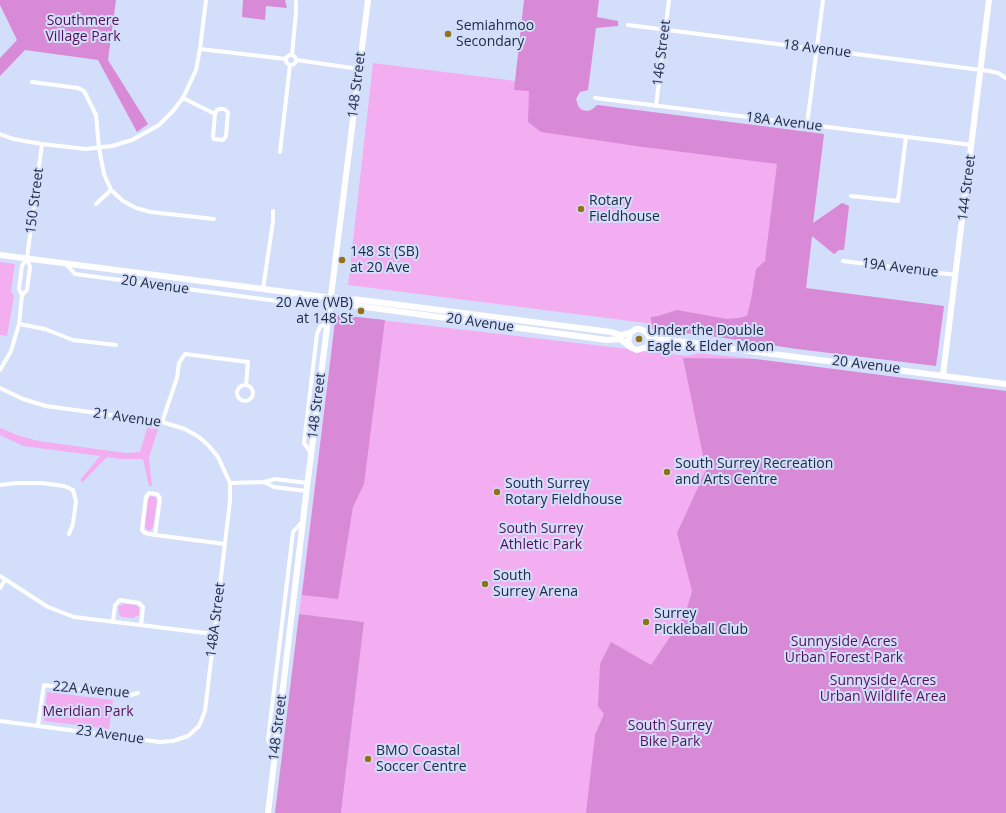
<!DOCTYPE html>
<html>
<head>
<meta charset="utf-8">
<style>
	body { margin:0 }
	canvas { display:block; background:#d3dffa }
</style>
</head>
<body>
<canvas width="1006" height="813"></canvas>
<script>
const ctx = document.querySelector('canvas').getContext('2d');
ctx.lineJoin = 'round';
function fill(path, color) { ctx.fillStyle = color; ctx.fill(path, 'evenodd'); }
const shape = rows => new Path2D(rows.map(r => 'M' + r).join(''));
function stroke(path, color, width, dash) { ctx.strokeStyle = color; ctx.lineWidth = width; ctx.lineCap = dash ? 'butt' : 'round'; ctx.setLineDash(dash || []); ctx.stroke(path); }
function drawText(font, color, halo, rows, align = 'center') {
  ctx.font = font + ' "Open Sans",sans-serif'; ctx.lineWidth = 4; ctx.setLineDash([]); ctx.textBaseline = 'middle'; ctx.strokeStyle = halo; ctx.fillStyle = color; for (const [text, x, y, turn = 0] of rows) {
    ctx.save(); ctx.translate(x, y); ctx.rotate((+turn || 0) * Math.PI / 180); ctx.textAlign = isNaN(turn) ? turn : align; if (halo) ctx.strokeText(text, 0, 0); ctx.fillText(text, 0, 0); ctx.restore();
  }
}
const green = shape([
	[373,63,588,90,580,92,576,99,578,106,585,111,592,110,597,105,824,134,813,223,842,203,849,206,844,250,839,250,834,254,812,236,806,289,944,306,937,358,936,360,348,285],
	[0,262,15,264,11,291,14,296,7,336,0,335],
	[338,315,688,356,698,353,756,359,751,813,341,813,364,622,299,614,335,322],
	[0,428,20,436,39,441,126,453,140,452,147,428,158,429,149,458,152,486,149,486,143,459,120,459,107,457,83,482,80,480,100,456,23,446,0,435],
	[151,496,155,497,157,501,153,527,151,530,149,531,145,528,145,526,148,499],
	[123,604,136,605,139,608,139,615,133,618,122,617,119,615,118,607],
	[47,692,113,700,109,729,44,721]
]);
const forest = shape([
	[0,0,116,0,108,60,148,124,137,132,98,60,25,50,0,76,0,58,17,40,0,5],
	[243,0,285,0,287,8,266,6,265,20,242,17],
	[524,0,599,0,597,17,618,21,618,26,596,28,588,90,580,92,576,99,578,106,581,110,589,111,594,108,597,105,824,134,813,223,842,203,849,206,844,250,839,250,834,254,812,236,806,288,944,306,936,366,797,349,697,334,659,332,652,329,651,317,658,316,677,310,727,319,738,318,747,316,751,300,756,269,765,261,777,164,643,147,541,132,528,122,529,91,514,90],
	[338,315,385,320,364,484,353,507,338,599,302,595,335,322],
	[683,358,756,359,1006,391,1006,813,586,813,595,735,604,714,598,706,600,664,611,642,651,665,685,615,692,591,677,533,706,470],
	[299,614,364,622,341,813,275,813]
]);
const street = shape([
	[628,25,989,71,998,73,1006,78],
	[200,49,286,59],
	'286 60a5 5 0 1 1 10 0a5 5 0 1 1-10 0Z',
	[292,55,296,12,296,2],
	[297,60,359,69],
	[32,82,78,88,84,91,96,115,99,148,104,174,111,190,123,201,136,208,151,212,214,219],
	[183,98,215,114,213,137,214,139,223,140,226,136,228,112,224,109,220,109,217,110,215,114],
	[595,98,972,145],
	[656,106,669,0],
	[807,125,823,0],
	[0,134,13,139,42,144,86,149,112,146,132,140,159,125,173,111,183,98,196,70,200,49,206,0],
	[280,152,290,65],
	[851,196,898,201,906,137],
	[96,204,111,190],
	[843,261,956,275],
	[66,264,75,274,277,301,285,299,294,293],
	[263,289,273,221,273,211],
	[22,295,27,290,30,267,27,258,42,144],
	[19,324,45,329,73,340,116,345],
	[0,370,11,351,19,324,22,295,19,289,22,266,27,258],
	'237 393a8 8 0 1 1 16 0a8 8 0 1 1-16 0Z',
	[0,388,23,399,46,406,162,422,185,429,199,437,209,446,218,457,230,483,230,501,205,711,199,726,188,736,173,741,160,742,0,721],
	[162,422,177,378,179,363,185,354,248,362,246,385],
	[311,453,304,443,317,334,320,327,327,323],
	[264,482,274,487,306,491],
	[230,483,264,482,275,479,307,483],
	[0,485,17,483,42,483,64,486,73,490,76,501,73,524,69,534],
	[155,535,145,533,142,530,146,497,149,493,157,494,160,498,155,535,225,544],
	[0,576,48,607,74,617,214,634],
	[0,588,5,580],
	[113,621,115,605,120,600,139,603,143,607,141,625],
	[38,725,44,685,127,696,138,693],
	[275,754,268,740,293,532,303,521]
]);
const secondary = shape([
	[0,255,325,297,361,300,611,332,621,335,630,333],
	[330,298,351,305,607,340,620,339,632,348,637,350,657,344,695,347,726,348,1006,384],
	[648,335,658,339,713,345],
	[630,345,628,342,630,333,636,329,640,329,646,332,650,338,648,345,645,348],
	[943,375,989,0],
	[268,813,307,487,368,0]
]);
const markers = [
	[448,34,4,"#927219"],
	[581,209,4,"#927219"],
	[342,260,4,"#927219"],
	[361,311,4,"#927219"],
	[639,339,4,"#927219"],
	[667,472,4,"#927219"],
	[497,492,4,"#927219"],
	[485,584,4,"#927219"],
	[646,622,4,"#927219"],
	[368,759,4,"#927219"]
];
const parkNames = [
	["Southmere",83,21],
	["Village Park",83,37],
	["South Surrey",541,529],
	["Athletic Park",541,545],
	["Sunnyside Acres",844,642],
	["Urban Forest Park",844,658],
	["Sunnyside Acres",883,681],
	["Urban Wildlife Area",883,697],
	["Meridian Park",88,712],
	["South Surrey",670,726],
	["Bike Park",670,742]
];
const poiNames = [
	["Semiahmoo",456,26],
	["Secondary",456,42],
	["Rotary",589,201],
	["Fieldhouse",589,217],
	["148 St (SB)",350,252],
	["at 20 Ave",350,268],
	["20 Ave (WB)",353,303,"right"],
	["at 148 St",353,319,"right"],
	["Under the Double",647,331],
	["Eagle & Elder Moon",647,347],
	["South Surrey Recreation",675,464],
	["and Arts Centre",675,480],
	["South Surrey",505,484],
	["Rotary Fieldhouse",505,500],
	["South",493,576],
	["Surrey Arena",493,592],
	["Surrey",654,614],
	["Pickleball Club",654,630],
	["BMO Coastal",376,751],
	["Soccer Centre",376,767]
];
const streetNames = [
	["18 Avenue",817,49,7],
	["146 Street",662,53,-83],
	["148 Street",357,85,-83],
	["18A Avenue",784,122,7],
	["144 Street",967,188,-83],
	["150 Street",35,201,-83],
	["19A Avenue",900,268,7],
	["20 Avenue",155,285,8],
	["20 Avenue",480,323,8],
	["20 Avenue",866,365,7],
	["148 Street",317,406,-83],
	["21 Avenue",127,418,8],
	["148A Street",216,620,-83],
	["22A Avenue",91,690,5],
	["148 Street",278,728,-83],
	["23 Avenue",110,735,8]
];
fill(green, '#f3aef1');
fill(forest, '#d88ad6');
stroke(street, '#fff', 4);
stroke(secondary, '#fff', 6);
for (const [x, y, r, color] of markers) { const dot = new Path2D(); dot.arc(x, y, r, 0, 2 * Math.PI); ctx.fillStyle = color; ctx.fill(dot); stroke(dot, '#d3dffa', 1.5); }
drawText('14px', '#561057', '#d3dffa', parkNames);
drawText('14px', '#212b45', '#d3dffa', poiNames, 'left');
drawText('14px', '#212b45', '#d3dffa', streetNames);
</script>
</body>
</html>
